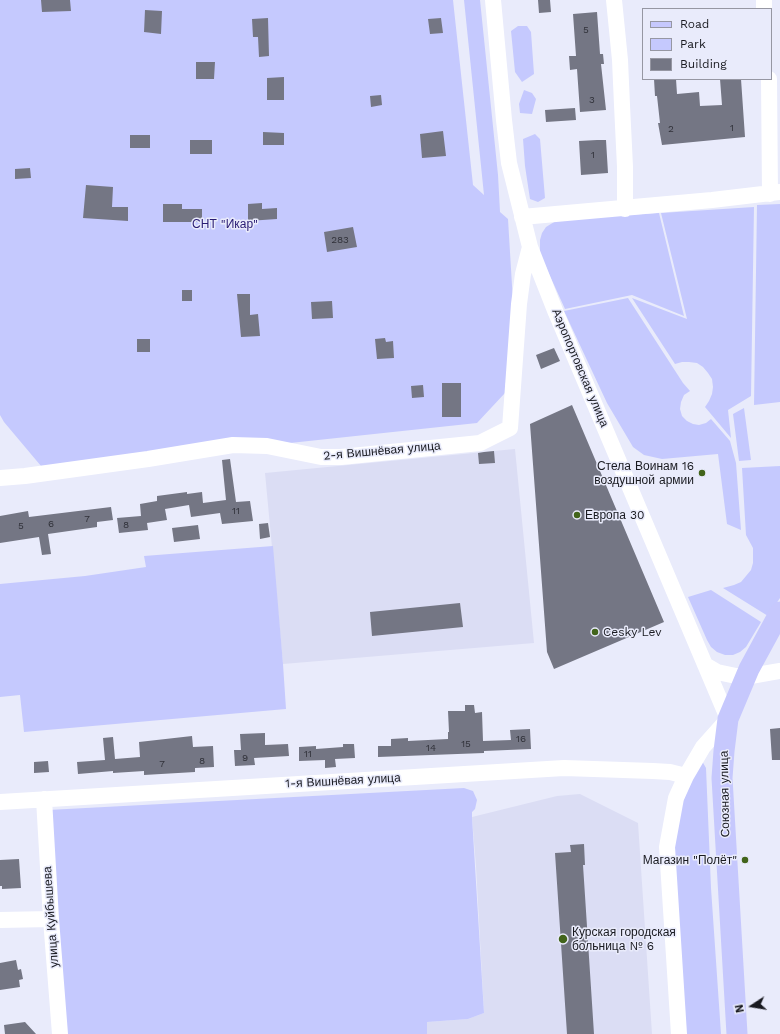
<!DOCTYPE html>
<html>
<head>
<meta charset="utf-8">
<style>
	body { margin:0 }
	#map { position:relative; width:780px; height:1034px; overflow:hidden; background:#e9ebfb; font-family:"Work Sans",sans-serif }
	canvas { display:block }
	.legend { position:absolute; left:642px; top:8px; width:130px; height:72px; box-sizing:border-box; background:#e9ebfb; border:1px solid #9697a3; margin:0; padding:5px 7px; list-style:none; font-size:12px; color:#191a20 }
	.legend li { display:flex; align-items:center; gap:8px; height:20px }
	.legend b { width:20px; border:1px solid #9697a3 }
	.north { position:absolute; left:732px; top:986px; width:40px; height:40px; -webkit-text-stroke:3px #e9ebfb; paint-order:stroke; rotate:258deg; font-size:11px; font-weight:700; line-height:16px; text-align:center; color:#191a20 }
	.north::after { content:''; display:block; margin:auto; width:14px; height:18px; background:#191a20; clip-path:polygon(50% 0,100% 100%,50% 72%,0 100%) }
</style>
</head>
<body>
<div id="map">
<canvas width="780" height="1034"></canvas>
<ul class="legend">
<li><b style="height:5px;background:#c6c8fd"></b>Road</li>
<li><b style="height:11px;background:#c5c9fe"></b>Park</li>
<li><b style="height:11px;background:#747684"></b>Building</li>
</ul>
<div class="north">N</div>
</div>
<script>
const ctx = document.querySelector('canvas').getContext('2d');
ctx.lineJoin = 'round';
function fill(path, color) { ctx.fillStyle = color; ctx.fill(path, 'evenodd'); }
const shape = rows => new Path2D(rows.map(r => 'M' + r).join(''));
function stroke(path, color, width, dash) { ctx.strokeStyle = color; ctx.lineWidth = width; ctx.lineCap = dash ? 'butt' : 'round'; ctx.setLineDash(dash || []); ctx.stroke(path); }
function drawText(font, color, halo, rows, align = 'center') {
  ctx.font = font + ' "Work Sans",sans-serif'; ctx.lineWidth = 3; ctx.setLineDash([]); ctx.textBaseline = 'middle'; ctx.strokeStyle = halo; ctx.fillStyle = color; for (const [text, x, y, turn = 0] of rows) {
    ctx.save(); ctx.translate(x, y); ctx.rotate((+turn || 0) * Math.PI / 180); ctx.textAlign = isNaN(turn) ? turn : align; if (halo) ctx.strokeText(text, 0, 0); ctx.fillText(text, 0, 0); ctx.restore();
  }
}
const built = shape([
	[515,449,534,643,283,664,265,473],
	[580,794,638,823,652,1034,427,1034,426,1022,468,1019,484,1013,476,866,472,817,557,796]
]);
const green = shape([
	[0,0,453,0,473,185,484,195,464,0,480,0,498,175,500,212,508,219,513,302,505,393,477,423,262,446,41,466,4,422,0,415],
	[518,26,527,26,531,32,534,74,522,82,515,72,511,31],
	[524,90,532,93,536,99,532,114,520,113,519,104],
	[535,134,540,139,545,198,538,202,530,199,525,166,523,139],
	[780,204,780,402,754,405,757,205],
	[754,207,751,396,728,410,731,438,705,407,709,401,712,394,713,387,712,379,708,373,703,367,697,363,689,362,682,362,675,364,632,298,687,319,661,213],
	[659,213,684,316,632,295,565,309,540,254,540,240,542,233,546,227,559,219],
	[628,298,683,383,690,391,684,395,681,402,680,409,682,416,687,421,693,424,699,425,706,423,711,419,730,441,736,463,741,530,727,524,718,454,662,459,644,455,633,447,607,403,564,311],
	[744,408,751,460,739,461,733,414],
	[780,466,780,598,768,616,723,588,734,585,741,582,751,570,753,563,753,548,746,535,742,468],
	[273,546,283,664,286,709,24,732,20,695,0,697,0,584,85,576,146,567,144,556],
	[711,590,761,622,746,647,740,652,733,655,725,655,717,652,711,647,707,640,688,597],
	[702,761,706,768,711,888,721,1034,685,1034,672,839,676,818,699,763],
	[464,788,473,791,477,800,475,809,472,812,472,817,484,1013,468,1019,427,1022,427,1034,65,1034,48,810]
]);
const building = shape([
	[41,0,70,0,71,11,42,12],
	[538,0,550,0,551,12,539,13],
	[145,10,162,11,161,34,144,32],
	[597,12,600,54,603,54,604,64,601,64,606,110,580,112,577,69,570,70,569,56,576,56,573,14],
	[268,18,269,56,259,57,258,37,253,37,252,19],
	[441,18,443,33,430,34,428,19],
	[196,62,215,62,214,79,196,79],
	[284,77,284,100,267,100,267,78],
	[654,79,676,79,677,94,699,92,700,106,722,105,720,79,741,79,745,137,662,145,658,123,660,123,657,96,655,96],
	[381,95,382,105,371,107,370,96],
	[575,108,576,120,546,122,545,110],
	[443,131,446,156,422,158,420,134],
	[263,132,284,133,284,145,263,145],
	[130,135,150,135,150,148,130,148],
	[190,140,212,140,212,154,190,154],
	[597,140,606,140,608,173,581,175,579,141],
	[30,168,31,178,15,179,15,169],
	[86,185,113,187,112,207,128,207,128,221,83,218],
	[262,203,262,209,277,208,277,219,248,221,248,204],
	[163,204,182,204,182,209,202,209,202,222,163,222],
	[353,227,357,247,327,252,324,232],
	[182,290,192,290,192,301,182,301],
	[237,294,250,294,250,315,258,314,260,336,241,337],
	[332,301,333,318,312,319,311,302],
	[385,338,386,342,393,341,394,358,377,359,375,339],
	[137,339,150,339,150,352,137,352],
	[554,348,560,361,541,369,536,355],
	[442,383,461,383,461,417,442,417],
	[423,385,424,397,412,398,411,386],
	[572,405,664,622,554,669,547,652,530,424],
	[484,452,494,451,495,463,479,464,478,453],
	[230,459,236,502,250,501,253,521,222,524,220,513,191,517,189,505,165,509,167,520,147,523,148,530,119,533,117,518,141,516,140,504,157,501,157,496,187,492,187,494,202,492,203,503,226,500,222,460],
	[111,507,113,520,97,522,97,527,48,534,51,554,42,555,39,537,0,543,0,516,28,511,29,517],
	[268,523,270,537,260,539,259,524],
	[198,525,200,539,174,542,172,528],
	[460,603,463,627,372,636,370,612],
	[465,705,474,705,475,713,482,712,483,741,511,740,510,730,530,729,531,749,484,751,484,753,378,757,378,746,391,746,391,739,408,738,408,741,448,739,448,732,449,732,448,711,465,711],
	[780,728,780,760,772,760,770,729],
	[265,733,265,745,288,744,289,756,254,758,255,765,235,766,234,750,241,750,240,734],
	[192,736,193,747,213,746,214,767,195,768,195,772,144,775,144,771,113,773,113,771,78,774,77,762,105,760,103,738,113,737,115,759,140,757,139,742],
	[343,744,354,744,355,758,335,759,336,767,325,768,325,760,299,761,299,747,316,746,316,749,343,747],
	[48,761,49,772,34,773,34,762],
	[584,844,585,865,583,865,594,1034,567,1034,555,853,571,852,570,845],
	[19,859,21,888,2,889,2,886,0,886,0,860],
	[16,960,18,970,21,969,23,979,19,980,20,987,0,990,0,963],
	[25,1022,36,1034,5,1034,4,1025]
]);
const minor = shape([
	[493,0,504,120,509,163,530,247,556,313,728,719,703,747,686,776,676,798,667,847,679,1034],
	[614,0,620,60,622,105,625,167,625,209],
	[764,0,764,9],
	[769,79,770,194],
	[522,217,712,200,780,192],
	[0,478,25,476,148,459,233,445,267,446,321,457,341,457,480,443,510,428,519,304,523,274,530,247],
	[705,665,717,672,736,676,745,677,780,671],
	[44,799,51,919,60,1034],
	[0,802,564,768,653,771,670,772,686,776],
	[0,920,51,919]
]);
const major = shape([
	[737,1034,722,778,724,751,728,719,749,669,780,612]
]);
const markers = [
	[702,473,4,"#42641b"],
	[577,515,4,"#42641b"],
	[595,632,4,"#42641b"],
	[745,860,4,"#42641b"],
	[563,939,5,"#42641b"]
];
const numberNames = [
	["5",586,30],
	["3",592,100],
	["1",732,128],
	["2",671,129],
	["1",593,155],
	["283",340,240],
	["11",236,511],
	["7",87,519],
	["6",51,524],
	["8",126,525],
	["5",21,526],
	["16",521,739],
	["15",466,744],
	["14",431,748],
	["11",308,754],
	["9",245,758],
	["8",202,761],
	["7",162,764]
];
const parkNames = [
	["СНТ \"Икар\"",225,224]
];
const streetNames = [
	["Аэропортовская улица",580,368,67],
	["2-я Вишнёвая улица",382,451,-5],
	["1-я Вишнёвая улица",343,781,-3],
	["Союзная улица",725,794,-91],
	["улица Куйбышева",51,917,-94]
];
const poiNames = [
	["Стела Воинам 16",694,466,"right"],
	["воздушной армии",694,480,"right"],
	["Европа 30",585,515],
	["Cesky Lev",603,632],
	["Магазин \"Полёт\"",737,860,"right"],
	["Курская городская",572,932],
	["больница № 6",572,946]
];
fill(built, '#dbddf4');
fill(green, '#c5c9fe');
fill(building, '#747684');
stroke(minor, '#fff', 16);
stroke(major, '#c6c8fd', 21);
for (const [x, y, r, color] of markers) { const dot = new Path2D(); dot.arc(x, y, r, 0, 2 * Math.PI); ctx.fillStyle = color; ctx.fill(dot); stroke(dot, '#e9ebfb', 1.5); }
drawText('10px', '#303139', null, numberNames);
drawText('12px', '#291b73', '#e9ebfb', parkNames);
drawText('12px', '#191a20', '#e9ebfb', streetNames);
drawText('12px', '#191a20', '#e9ebfb', poiNames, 'left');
</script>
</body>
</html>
